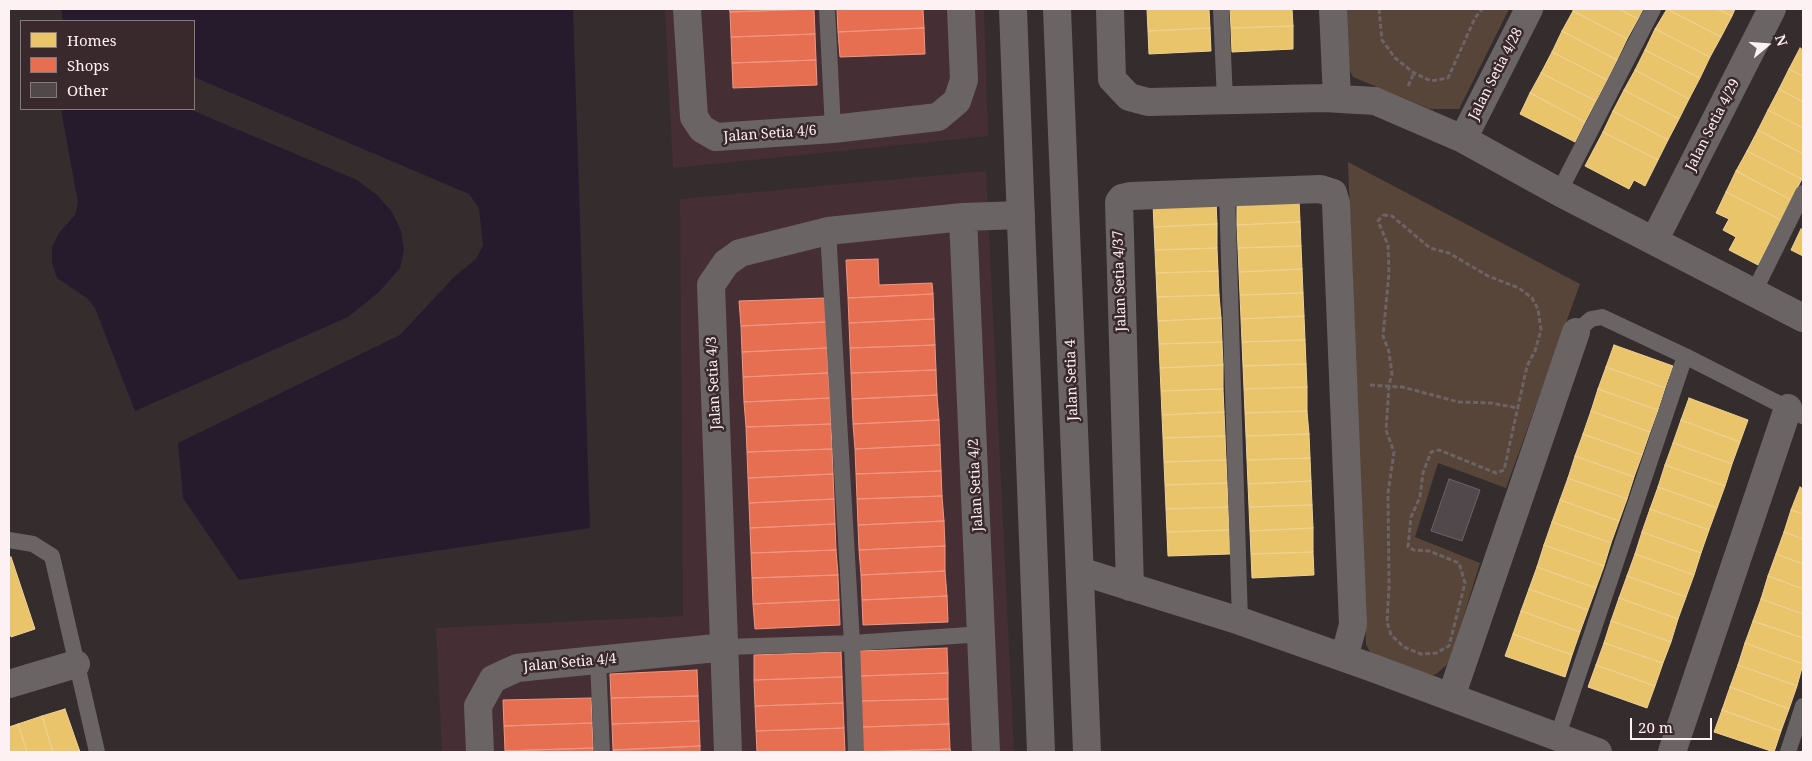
<!DOCTYPE html>
<html>
<head>
<meta charset="utf-8">
<style>
	body { margin:0 }
	#map { position:relative; width:1812px; height:761px; overflow:hidden; background:#352c2e; font-family:"Noto Serif",serif }
	canvas { display:block }
	.frame { position:absolute; inset:0; border:10px solid #fdf1f3; pointer-events:none }
	.legend { position:absolute; left:20px; top:20px; width:175px; height:90px; box-sizing:border-box; background:#39282c; border:1px solid #87787c; margin:0; padding:6px 9px; list-style:none; font-size:15px; color:#fdf1f3 }
	.legend li { display:flex; align-items:center; gap:10px; height:25px }
	.legend b { width:25px; border:1px solid #87787c }
	.north { position:absolute; left:1742px; top:20px; width:50px; height:50px; -webkit-text-stroke:4px #39282c; paint-order:stroke; rotate:72deg; font-size:14px; font-weight:700; line-height:20px; text-align:center; color:#fdf1f3 }
	.north::after { content:''; display:block; margin:auto; width:18px; height:22px; background:#fdf1f3; clip-path:polygon(50% 0,100% 100%,50% 72%,0 100%) }
	.scale { position:absolute; left:1630px; top:718px; width:82px; height:22px; box-sizing:border-box; border:2px solid #fdf1f3; border-top:0; padding-left:6px; font-size:15px; line-height:18px; white-space:nowrap; color:#fdf1f3; -webkit-text-stroke:4px #39282c; paint-order:stroke }
</style>
</head>
<body>
<div id="map">
<canvas width="1812" height="761"></canvas>
<div class="frame"></div>
<ul class="legend">
<li><b style="height:14px;background:#e9c46a"></b>Homes</li>
<li><b style="height:14px;background:#e76f51"></b>Shops</li>
<li><b style="height:14px;background:#51484c"></b>Other</li>
</ul>
<div class="north">N</div>
<div class="scale">20 m</div>
</div>
<script>
const ctx = document.querySelector('canvas').getContext('2d');
ctx.lineJoin = 'round';
function fill(path, color) { ctx.fillStyle = color; ctx.fill(path, 'evenodd'); }
const shape = rows => new Path2D(rows.map(r => 'M' + r).join(''));
function stroke(path, color, width, dash) { ctx.strokeStyle = color; ctx.lineWidth = width; ctx.lineCap = dash ? 'butt' : 'round'; ctx.setLineDash(dash || []); ctx.stroke(path); }
function drawText(font, color, halo, rows, align = 'center') {
  ctx.font = font + ' "Noto Serif",serif'; ctx.lineWidth = 5; ctx.setLineDash([]); ctx.textBaseline = 'middle'; ctx.strokeStyle = halo; ctx.fillStyle = color; for (const [text, x, y, turn = 0] of rows) {
    ctx.save(); ctx.translate(x, y); ctx.rotate((+turn || 0) * Math.PI / 180); ctx.textAlign = isNaN(turn) ? turn : align; if (halo) ctx.strokeText(text, 0, 0); ctx.fillText(text, 0, 0); ctx.restore();
  }
}
const built = shape([
	[665,9,984,9,988,136,673,168],
	[986,171,1014,752,442,752,436,628,683,616,680,199]
]);
const green = shape([
	[1343,9,1509,9,1459,109,1430,109,1353,77,1345,61],
	[1348,162,1580,284,1506,488,1438,463,1415,537,1480,563,1449,663,1436,674,1427,677,1372,655,1366,645]
]);
const water = shape([
	[61,9,573,9,590,528,239,580,183,498,178,443,400,335,454,277,476,259,483,245,479,208,469,194,194,77,194,21,63,21],
	[61,109,189,109,357,180,377,195,392,212,401,231,404,250,400,268,379,292,348,317,135,411,95,308,87,298,57,278,52,263,52,247,59,233,75,215,78,203]
]);
const homes = shape([
	[1147,9,1209,9,1210,28,1148,31,1147,9],
	[1230,9,1292,9,1293,26,1231,28,1230,9],
	[1574,9,1619,9,1638,19,1627,39,1573,11,1574,9],
	[1619,9,1643,9,1638,19,1619,9],
	[1667,9,1717,9,1732,16,1721,37,1667,9],
	[1667,9,1721,37,1710,57,1655,29,1667,9],
	[1717,9,1735,9,1732,16,1717,9],
	[1573,11,1627,39,1617,60,1562,31,1573,11],
	[1293,26,1293,49,1232,52,1231,28,1293,26],
	[1210,28,1211,51,1149,54,1148,31,1210,28],
	[1655,29,1710,57,1700,78,1645,50,1655,29],
	[1562,31,1617,60,1607,80,1552,52,1562,31],
	[1800,48,1803,50,1803,76,1789,69,1800,48],
	[1645,50,1700,78,1689,99,1635,70,1645,50],
	[1552,52,1607,80,1596,101,1541,73,1552,52],
	[1789,69,1803,76,1803,102,1779,89,1789,69],
	[1635,70,1689,99,1679,119,1624,90,1635,70],
	[1541,73,1596,101,1585,122,1530,93,1541,73],
	[1779,89,1803,102,1803,128,1768,110,1779,89],
	[1624,90,1679,119,1668,140,1613,111,1624,90],
	[1530,93,1585,122,1575,142,1520,114,1530,93],
	[1768,110,1803,128,1803,154,1758,130,1768,110],
	[1613,111,1668,140,1658,160,1603,132,1613,111],
	[1758,130,1803,154,1802,179,1747,151,1758,130],
	[1603,132,1658,160,1645,186,1634,180,1629,189,1585,166,1603,132],
	[1747,151,1802,179,1791,200,1736,171,1747,151],
	[1736,171,1791,200,1781,220,1726,192,1736,171],
	[1726,192,1781,220,1758,265,1729,250,1736,237,1723,230,1729,219,1716,213,1726,192],
	[1299,199,1300,222,1237,225,1237,201,1299,199],
	[1216,201,1217,224,1154,227,1153,203,1216,201],
	[1300,222,1301,246,1238,248,1237,225,1300,222],
	[1217,224,1217,248,1155,250,1154,227,1217,224],
	[1801,229,1803,230,1803,256,1791,250,1801,229],
	[1301,246,1302,269,1239,272,1238,248,1301,246],
	[1217,248,1218,271,1156,273,1155,250,1217,248],
	[1302,269,1303,293,1240,295,1239,272,1302,269],
	[1218,271,1219,295,1157,297,1156,273,1218,271],
	[1303,293,1304,316,1241,319,1240,295,1303,293],
	[1219,295,1221,318,1158,321,1157,297,1219,295],
	[1304,316,1305,340,1242,342,1241,319,1304,316],
	[1221,318,1222,342,1159,344,1158,321,1221,318],
	[1305,340,1306,364,1243,366,1242,342,1305,340],
	[1222,342,1223,365,1160,368,1159,344,1222,342],
	[1614,345,1673,366,1665,388,1606,367,1614,345],
	[1306,364,1307,387,1244,389,1243,366,1306,364],
	[1223,365,1223,389,1161,391,1160,368,1223,365],
	[1606,367,1665,388,1658,410,1598,389,1606,367],
	[1307,387,1307,411,1245,413,1244,389,1307,387],
	[1223,389,1224,412,1162,415,1161,391,1223,389],
	[1598,389,1658,410,1650,432,1591,411,1598,389],
	[1689,398,1748,420,1740,442,1681,420,1689,398],
	[1307,411,1309,434,1246,436,1245,413,1307,411],
	[1591,411,1650,432,1642,455,1583,434,1591,411],
	[1224,412,1225,436,1163,438,1162,415,1224,412],
	[1681,420,1740,442,1732,464,1673,443,1681,420],
	[1309,434,1310,458,1247,460,1246,436,1309,434],
	[1583,434,1642,455,1634,477,1575,456,1583,434],
	[1225,436,1226,460,1164,462,1163,438,1225,436],
	[1673,443,1732,464,1725,486,1665,465,1673,443],
	[1575,456,1634,477,1627,499,1568,478,1575,456],
	[1310,458,1311,481,1248,484,1247,460,1310,458],
	[1226,460,1227,483,1165,485,1164,462,1226,460],
	[1665,465,1725,486,1717,508,1658,487,1665,465],
	[1568,478,1627,499,1619,521,1560,500,1568,478],
	[1311,481,1312,505,1249,507,1248,484,1311,481],
	[1227,483,1228,507,1166,509,1165,485,1227,483],
	[1658,487,1717,508,1709,530,1650,509,1658,487],
	[1800,487,1803,489,1803,514,1791,510,1800,487],
	[1560,500,1619,521,1611,543,1552,522,1560,500],
	[1312,505,1313,528,1250,531,1249,507,1312,505],
	[1228,507,1229,530,1167,532,1166,509,1228,507],
	[1650,509,1709,530,1701,553,1642,532,1650,509],
	[1791,510,1803,514,1803,539,1784,532,1791,510],
	[1552,522,1611,543,1604,566,1544,545,1552,522],
	[1313,528,1313,552,1251,554,1250,531,1313,528],
	[1229,530,1230,554,1168,556,1167,532,1229,530],
	[1642,532,1701,553,1694,575,1635,554,1642,532],
	[1784,532,1803,539,1803,564,1776,554,1784,532],
	[1544,545,1604,566,1596,588,1537,567,1544,545],
	[1313,552,1314,575,1252,578,1251,554,1313,552],
	[1635,554,1694,575,1686,597,1627,576,1635,554],
	[1776,554,1803,564,1803,589,1768,576,1776,554],
	[11,557,35,629,11,637,9,630,9,558,11,557],
	[1537,567,1596,588,1588,610,1529,589,1537,567],
	[1627,576,1686,597,1678,619,1619,598,1627,576],
	[1768,576,1803,589,1803,614,1761,599,1768,576],
	[1529,589,1588,610,1580,632,1521,611,1529,589],
	[1619,598,1678,619,1671,642,1611,621,1619,598],
	[1761,599,1803,614,1803,638,1753,621,1761,599],
	[1521,611,1580,632,1572,655,1513,634,1521,611],
	[1611,621,1671,642,1663,663,1604,643,1611,621],
	[1753,621,1803,638,1803,664,1745,643,1753,621],
	[1513,634,1572,655,1565,677,1505,656,1513,634],
	[1604,643,1663,663,1655,686,1596,665,1604,643],
	[1745,643,1803,664,1797,686,1738,665,1745,643],
	[1596,665,1655,686,1647,708,1588,687,1596,665],
	[1738,665,1797,686,1789,709,1730,687,1738,665],
	[1730,687,1789,709,1781,731,1722,710,1730,687],
	[65,709,80,752,53,752,42,716,65,709],
	[1722,710,1781,731,1774,752,1714,732,1722,710],
	[42,716,53,752,27,752,18,724,42,716],
	[18,724,27,752,9,752,9,727,18,724]
]);
const shops = shape([
	[729,9,814,9,730,12,729,9],
	[814,9,815,34,731,37,730,12,814,9],
	[837,9,923,9,924,28,838,32,837,9],
	[924,28,925,54,840,57,838,32,924,28],
	[815,34,816,60,732,63,731,37,815,34],
	[816,60,817,85,733,88,732,63,816,60],
	[878,259,879,285,932,283,933,294,848,298,846,260,878,259],
	[933,294,934,319,849,323,848,298,933,294],
	[825,298,826,322,741,326,739,301,825,298],
	[934,319,935,345,850,348,849,323,934,319],
	[826,322,827,348,742,352,741,326,826,322],
	[935,345,936,370,851,373,850,348,935,345],
	[827,348,828,373,743,377,742,352,827,348],
	[936,370,937,395,852,399,851,373,936,370],
	[828,373,830,398,744,402,743,377,828,373],
	[937,395,939,420,853,424,852,399,937,395],
	[830,398,831,424,746,427,744,402,830,398],
	[939,420,940,445,855,449,853,424,939,420],
	[831,424,832,449,747,452,746,427,831,424],
	[940,445,941,471,856,474,855,449,940,445],
	[832,449,833,474,748,478,747,452,832,449],
	[941,471,942,496,857,499,856,474,941,471],
	[833,474,834,499,749,503,748,478,833,474],
	[942,496,944,521,858,525,857,499,942,496],
	[834,499,835,524,750,528,749,503,834,499],
	[944,521,945,546,859,550,858,525,944,521],
	[835,524,836,550,751,553,750,528,835,524],
	[945,546,945,571,861,575,859,550,945,546],
	[836,550,838,575,752,578,751,553,836,550],
	[945,571,947,596,862,600,861,575,945,571],
	[838,575,839,600,753,604,752,578,838,575],
	[947,596,948,622,863,625,862,600,947,596],
	[839,600,840,625,755,629,753,604,839,600],
	[947,648,948,673,860,676,859,651,947,648],
	[841,652,842,677,754,680,754,655,841,652],
	[697,670,698,696,611,698,610,674,697,670],
	[948,673,948,699,861,701,860,676,948,673],
	[842,677,843,703,755,706,754,680,842,677],
	[698,696,699,721,612,724,611,698,698,696],
	[591,698,592,723,504,726,503,700,591,698],
	[948,699,949,724,862,727,861,701,948,699],
	[843,703,844,728,756,731,755,706,843,703],
	[699,721,700,746,613,750,612,724,699,721],
	[592,723,593,748,505,751,504,726,592,723],
	[949,724,950,749,863,752,862,727,949,724],
	[844,728,845,752,757,752,756,731,844,728],
	[700,746,700,752,613,752,613,750,700,746],
	[593,748,593,752,505,751,593,748],
	[950,749,951,752,863,752,950,749]
]);
const building = shape([
	[1449,479,1480,490,1462,541,1431,531,1449,479]
]);
const path = shape([
	[1379,9,1382,40,1395,58,1414,73,1431,81,1448,78,1475,18,1482,9],
	[1408,86,1414,73],
	[1383,215,1392,216,1430,248,1449,253,1488,276,1519,288,1532,298,1538,309,1541,330,1535,351,1527,366,1504,470,1496,473,1439,450,1431,452,1423,473,1420,497,1411,517,1408,547,1414,550,1429,551,1459,563,1465,583,1449,646,1436,653,1421,654,1404,647,1391,635,1387,622,1389,586,1388,493,1394,452,1386,430,1389,385,1392,374,1389,352,1383,336,1389,273,1388,245,1378,221,1383,215],
	[1370,385,1402,387,1459,402,1491,403,1518,408]
]);
const service = shape([
	[827,9,833,129],
	[1221,9,1225,100],
	[1227,192,1240,621],
	[1559,192,1653,9],
	[828,231,852,643,856,752],
	[1754,292,1803,193],
	[1576,332,1591,319,1602,317,1685,356,1803,416],
	[9,540,33,544,52,556,97,752],
	[726,647,852,643,983,634],
	[598,661,602,752],
	[1557,738,1685,356],
	[1788,752,1803,706]
]);
const minor = shape([
	[687,9,694,117,702,129,716,137,833,129,938,117,957,101,964,80,961,9],
	[1110,9,1112,79,1129,97,1148,102,1324,98,1375,101,1463,139,1559,192,1803,318],
	[1333,9,1337,98],
	[1463,139,1529,9],
	[963,217,986,752],
	[1654,241,1772,9],
	[1080,571,1240,621,1373,668,1598,752],
	[1130,587,1119,202,1122,198,1131,196,1320,189,1333,193,1336,203,1353,625,1344,658],
	[9,684,76,664],
	[1451,697,1576,332],
	[480,752,478,706,493,679,517,668,726,647],
	[728,752,711,285,726,263,740,253,828,231,963,217,1021,215],
	[1672,752,1788,408]
]);
const tertiary = shape([
	[1013,9,1041,752],
	[1057,9,1087,752]
]);
const streetNames = [
	["Jalan Setia 4/28",1496,74,-63],
	["Jalan Setia 4/29",1713,125,-63],
	["Jalan Setia 4/6",770,134,-4],
	["Jalan Setia 4/37",1120,281,-92],
	["Jalan Setia 4",1072,380,-92],
	["Jalan Setia 4/3",714,383,-93],
	["Jalan Setia 4/2",976,485,-93],
	["Jalan Setia 4/4",570,663,-5]
];
fill(built, '#452f34');
fill(green, '#574539');
fill(water, '#261a2d');
fill(homes, '#e9c46a');
stroke(homes, '#efd293', 1);
fill(shops, '#e76f51');
stroke(shops, '#ee9682', 1);
fill(building, '#51484c');
stroke(building, '#6a6467', 1);
stroke(path, '#6b6364', 3, [5, 2.5]);
stroke(service, '#6b6464', 16);
stroke(minor, '#6b6464', 28);
stroke(tertiary, '#6b6464', 28);
drawText('14px', '#fdf1f3', '#39282c', streetNames);
</script>
</body>
</html>
